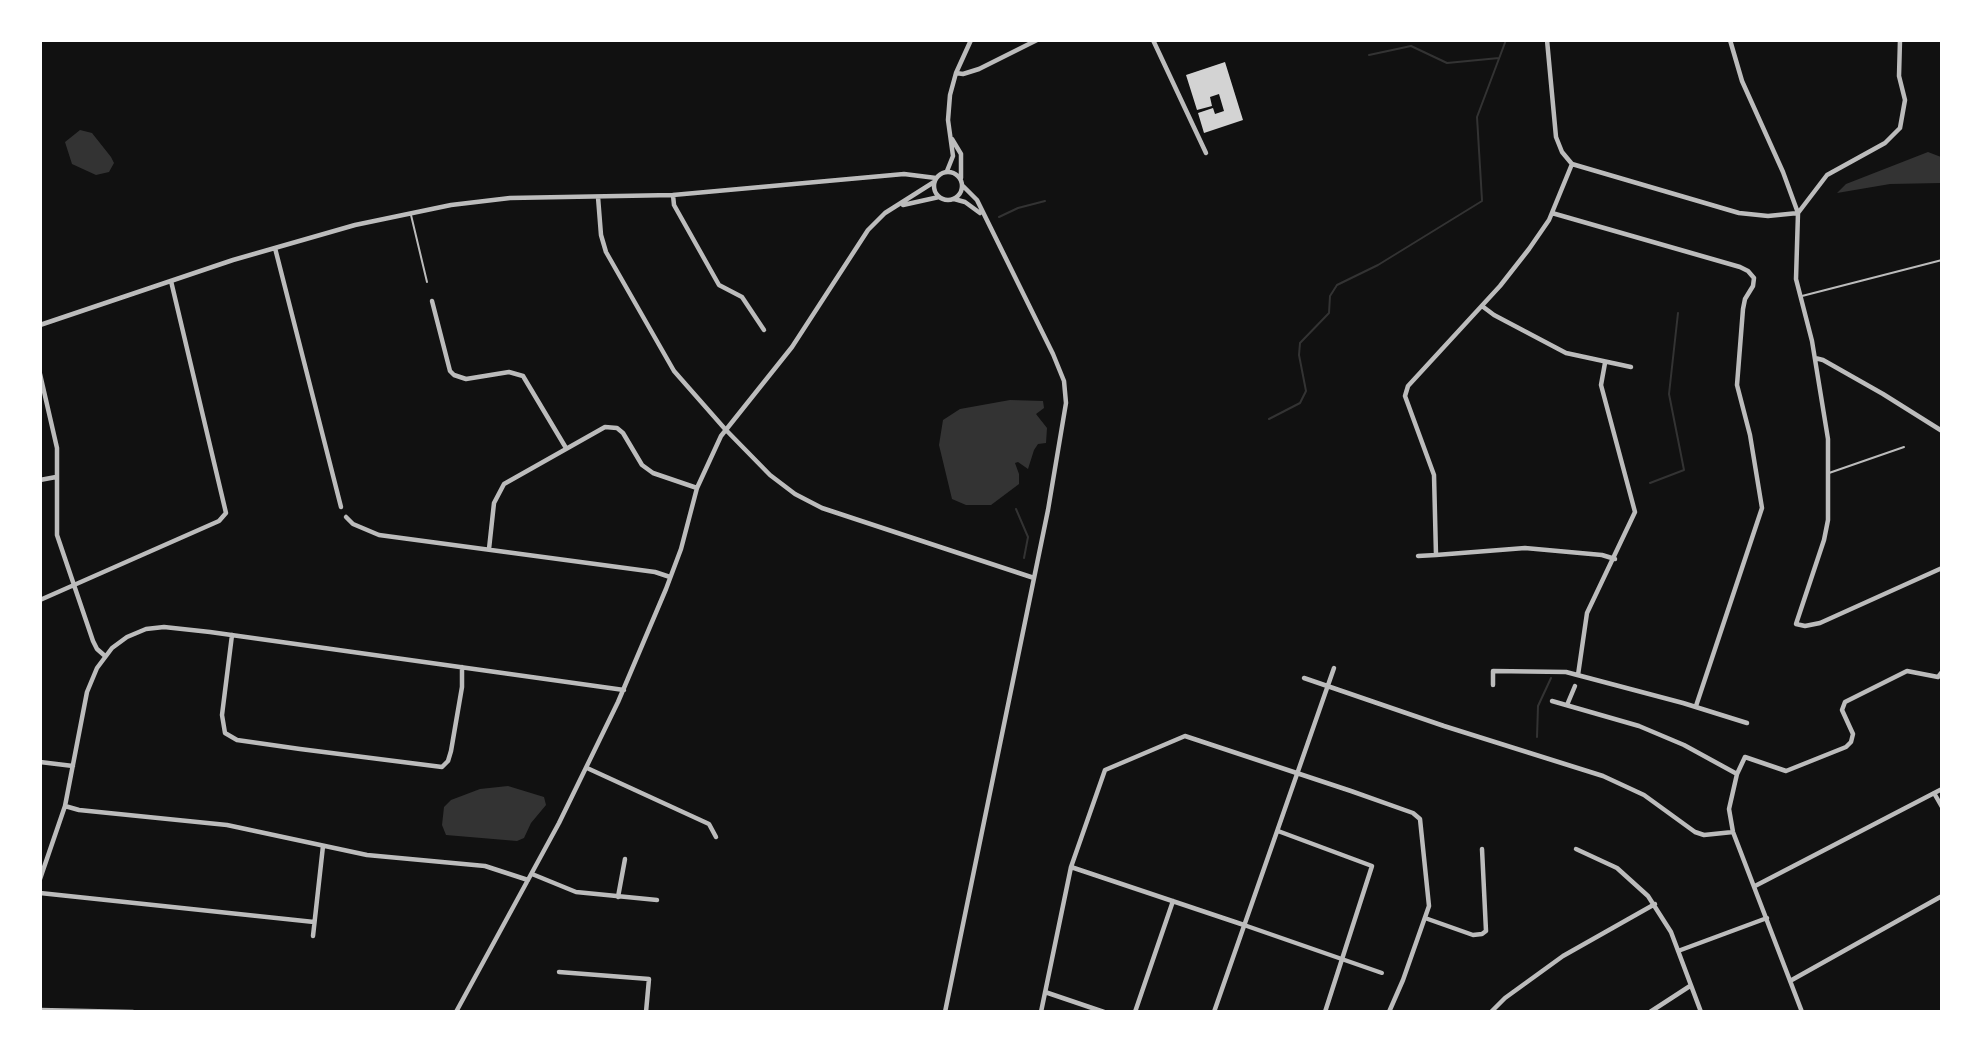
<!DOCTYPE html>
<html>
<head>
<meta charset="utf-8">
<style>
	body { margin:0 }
	#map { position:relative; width:1982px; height:1052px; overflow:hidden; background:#111; font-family:"Noto Serif",serif }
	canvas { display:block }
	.frame { position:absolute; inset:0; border:42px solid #fff; pointer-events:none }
</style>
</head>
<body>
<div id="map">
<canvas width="1982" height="1052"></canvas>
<div class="frame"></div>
</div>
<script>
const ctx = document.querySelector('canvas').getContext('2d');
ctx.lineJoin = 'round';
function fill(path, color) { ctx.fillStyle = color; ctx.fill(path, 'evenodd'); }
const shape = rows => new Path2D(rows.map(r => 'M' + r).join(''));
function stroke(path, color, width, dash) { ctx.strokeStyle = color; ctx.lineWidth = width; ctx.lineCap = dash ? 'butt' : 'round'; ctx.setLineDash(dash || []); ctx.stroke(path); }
const water = shape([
	[80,130,92,133,111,157,114,163,109,172,96,175,72,164,65,142],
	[1928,152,1941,157,1941,183,1890,184,1837,193,1846,184],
	[1010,400,1043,401,1044,408,1036,414,1047,428,1046,443,1038,444,1034,450,1028,469,1018,462,1015,463,1019,474,1019,484,991,505,966,505,952,499,939,445,943,420,960,409],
	[508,786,544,797,546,805,531,823,524,838,517,841,446,835,442,825,444,807,451,800,480,789]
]);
const stream = shape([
	[1369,55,1411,46,1447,63,1499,58],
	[1482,200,1477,117,1506,40],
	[999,217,1018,208,1045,201],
	[1269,419,1300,403,1306,391,1299,355,1300,343,1329,313,1330,296,1337,285,1378,265,1482,201],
	[1650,483,1684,470,1669,394,1678,313],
	[1016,509,1028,537,1024,558],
	[1537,737,1538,706,1551,678]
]);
const building = shape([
	[1225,62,1243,120,1204,133,1198,113,1213,108,1215,114,1224,111,1219,94,1210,97,1212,106,1197,110,1186,75]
]);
const service = shape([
	[411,215,427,282],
	[1802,296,1942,260],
	[1829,473,1904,447]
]);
const pedestrian = shape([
	[1244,925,1382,973]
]);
const minor = shape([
	[1153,40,1206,153],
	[1547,40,1556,137,1562,152,1572,164,1739,213,1768,216,1798,213],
	[1730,40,1742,81,1783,172,1798,213,1796,279,1812,341,1828,439,1828,520,1824,540,1796,624,1805,626,1820,623,1942,568],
	[956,73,963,74,979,69,1037,40],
	[952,139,961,154,961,178],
	[1572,164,1549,220,1529,249,1500,286,1408,386,1405,396,1434,475,1436,555,1525,548,1602,555,1615,559],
	[947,171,953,156,948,120,950,95,956,73,971,40],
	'934 186a14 14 0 1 1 28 0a14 14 0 1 1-28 0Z',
	[673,195,674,205,719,285,742,297,764,330],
	[598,197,601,235,606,252,674,371,725,429,770,475,795,494,822,508,1034,578],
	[954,199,965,202,980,213],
	[903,205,939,197],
	[1552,213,1740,267,1748,271,1754,278,1753,286,1745,299,1743,309,1737,385,1750,435,1762,508,1696,706],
	[1798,213,1827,175,1885,143,1900,128,1905,100,1899,76,1900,40],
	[275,248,341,507],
	[432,301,450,371,454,375,466,379,509,372,523,376,566,448],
	[1482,306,1494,315,1566,353,1631,367],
	[40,325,233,260,355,225,451,205,510,198,673,195,904,174,936,178],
	[1815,358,1823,360,1883,394,1942,431],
	[40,374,57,448,57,535,93,641,97,649,105,656],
	[40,480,56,477],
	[346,517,353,524,379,535,655,572,670,577],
	[489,549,494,503,504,484,605,427,617,428,623,433,642,465,653,473,697,488],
	[1418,556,1436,555],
	[40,600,219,521,226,513,171,281],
	[232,635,222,715,225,733,237,740,300,749,442,767,448,761,451,751,462,687,462,667],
	[1578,675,1587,613,1635,512,1601,385,1605,363],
	[1304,678,1444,726,1603,776,1644,795,1695,832,1704,835,1733,832],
	[1493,685,1493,671,1566,672,1683,703,1747,723],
	[1552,701,1639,726,1684,745,1737,774],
	[1567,705,1575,686],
	[40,762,73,766],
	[587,768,709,824,716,837],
	[1934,793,1942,807],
	[65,806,79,810,227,825,367,855,485,866,528,880],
	[1278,831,1372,866,1325,1012],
	[1576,849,1617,868,1648,896,1671,932,1701,1012],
	[1071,867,1244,925],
	[532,874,576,892,657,900],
	[40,879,65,806,87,692,97,668,112,648,127,637,146,629,164,627,210,632,624,690],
	[1755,886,1942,789],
	[40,893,314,922],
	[618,897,625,859],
	[1425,918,1473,935,1482,934,1486,931,1482,849],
	[313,936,323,846],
	[1678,951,1767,918],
	[559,972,649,979,646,1012],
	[1790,981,1942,896],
	[1045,992,1104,1012],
	[40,1010,133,1012],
	[456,1012,559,823,618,702,666,589,681,549,697,488,721,436,792,347,868,230,885,213,934,182],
	[945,1012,1048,510,1066,403,1064,381,1053,354,977,200,963,186],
	[1041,1012,1071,867,1105,770,1185,736,1351,791,1413,813,1420,819,1429,906,1403,980,1389,1012],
	[1135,1012,1173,901],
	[1214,1012,1334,668],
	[1491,1012,1505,998,1563,956,1655,904],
	[1650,1012,1690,986],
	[1802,1012,1733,832,1729,809,1737,774,1745,757,1786,771,1846,747,1851,742,1853,734,1842,710,1845,702,1907,671,1938,677,1942,672]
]);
fill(water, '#333');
stroke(stream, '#333', 2);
fill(building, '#d3d3d3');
stroke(service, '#bcbcbc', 2);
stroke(pedestrian, '#bcbcbc', 4);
stroke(minor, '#bcbcbc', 4.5);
</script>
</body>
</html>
